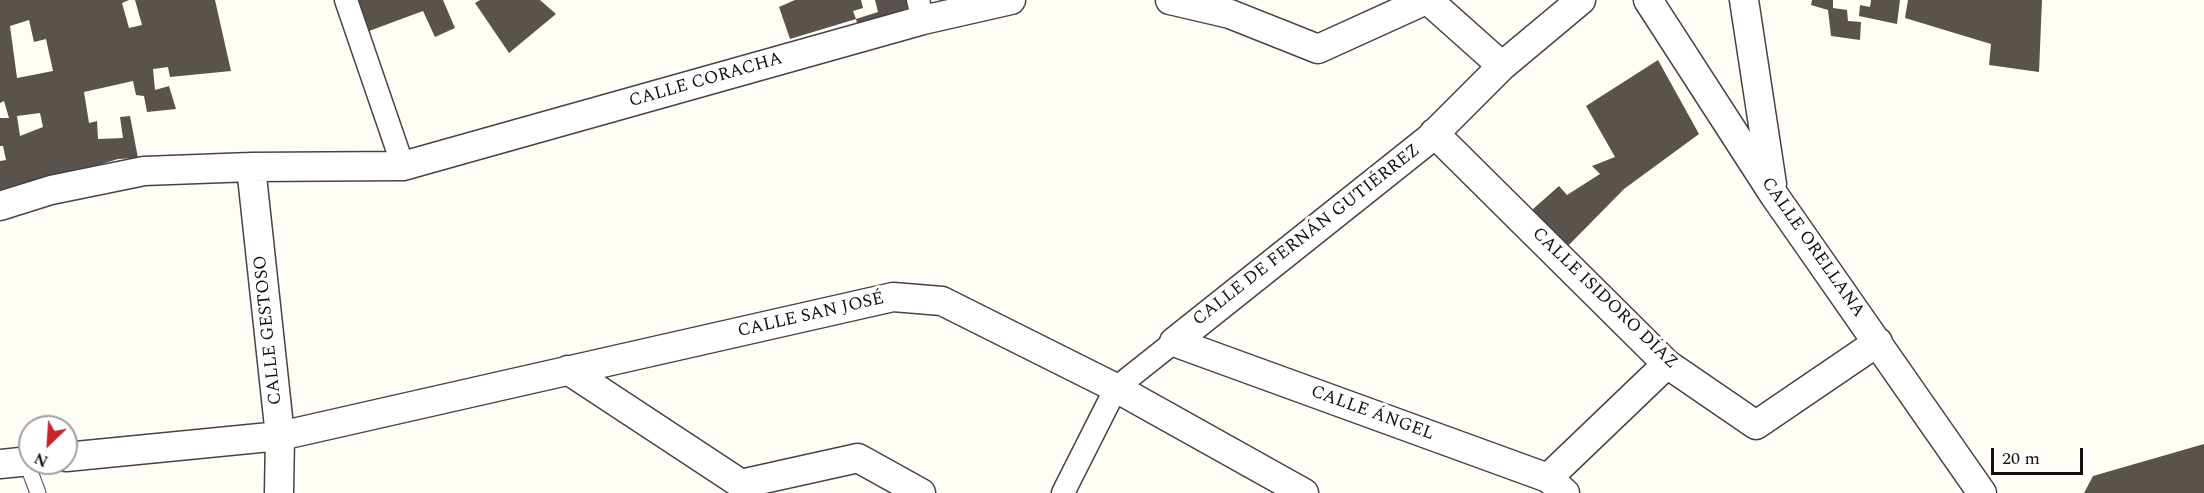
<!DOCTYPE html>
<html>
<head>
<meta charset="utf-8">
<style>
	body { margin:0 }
	#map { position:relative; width:2204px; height:493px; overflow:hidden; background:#fffdf5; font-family:Spectral,serif }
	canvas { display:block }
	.north { position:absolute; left:18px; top:415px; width:60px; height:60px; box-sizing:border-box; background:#fff; border:2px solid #a0a0a0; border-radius:50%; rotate:205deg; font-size:16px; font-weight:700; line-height:24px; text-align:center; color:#111 }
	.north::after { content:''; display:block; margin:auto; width:21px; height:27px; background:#c4262e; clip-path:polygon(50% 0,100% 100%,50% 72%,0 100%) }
	.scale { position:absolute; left:1991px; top:448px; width:92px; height:27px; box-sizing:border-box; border:3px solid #111; border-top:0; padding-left:8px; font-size:18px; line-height:21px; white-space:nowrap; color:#111; -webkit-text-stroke:4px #fff; paint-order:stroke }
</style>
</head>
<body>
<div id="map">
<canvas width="2204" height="493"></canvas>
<div class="north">N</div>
<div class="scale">20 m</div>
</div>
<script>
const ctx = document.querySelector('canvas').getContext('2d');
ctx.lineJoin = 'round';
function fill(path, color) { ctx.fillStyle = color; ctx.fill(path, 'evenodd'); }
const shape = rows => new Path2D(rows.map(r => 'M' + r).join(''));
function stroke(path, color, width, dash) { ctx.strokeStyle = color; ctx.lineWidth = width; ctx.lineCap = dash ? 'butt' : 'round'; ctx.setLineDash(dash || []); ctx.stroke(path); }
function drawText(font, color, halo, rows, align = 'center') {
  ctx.font = font + ' Spectral,serif'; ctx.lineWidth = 6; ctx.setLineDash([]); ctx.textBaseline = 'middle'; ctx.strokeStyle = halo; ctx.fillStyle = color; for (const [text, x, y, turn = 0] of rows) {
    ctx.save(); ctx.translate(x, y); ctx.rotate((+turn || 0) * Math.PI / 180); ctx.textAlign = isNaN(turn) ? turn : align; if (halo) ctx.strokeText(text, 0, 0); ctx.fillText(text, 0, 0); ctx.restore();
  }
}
const building = shape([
	[0,0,129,0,122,3,129,28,142,25,135,0,215,0,231,71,170,77,168,67,153,69,155,90,169,86,176,109,147,112,144,96,136,95,133,81,84,92,89,123,97,121,98,139,123,138,120,117,130,116,138,158,118,159,0,195,0,161,6,160,3,146,0,146,0,118,9,118,4,101,0,103],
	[29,20,34,42,46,39,53,71,17,78,10,26],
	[40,113,43,127,20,136,17,116],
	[358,0,443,0,455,28,435,37,423,11,369,31],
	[480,0,540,0,556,14,509,53,475,3],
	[795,0,861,0,863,8,853,11,856,19,790,39,779,7],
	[875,0,909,0,914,15,859,31,856,19,878,12],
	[1812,0,1833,0,1833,8,1847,10,1848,21,1861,22,1860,40,1831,36,1828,10,1811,5],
	[1871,0,1900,0,1897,24,1859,16,1860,5,1870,7],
	[1908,0,2042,0,2039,72,1989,65,1991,44,1905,18],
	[1658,60,1699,134,1624,189,1563,251,1524,217,1559,186,1567,195,1600,174,1592,166,1615,157,1586,106],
	[2204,444,2204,493,2084,493,2093,476]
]);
const service = shape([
	[26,461,38,493]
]);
const pedestrian = shape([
	[346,0,403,166],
	[918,0,923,20],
	[1063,493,1116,388,1174,342]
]);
const minor = shape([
	[1170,0,1230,14,1318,49,1426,0],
	[1428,0,1502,66],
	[1648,0,1774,195,1982,493],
	[1744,0,1772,184],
	[1434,133,1667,364,1756,425,1878,342],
	[251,167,280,436,279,493],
	[0,206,51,190,144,171,251,167,403,166,923,20,1011,0],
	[1174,342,1429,139,1502,66,1581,0],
	[1174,342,1548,478,1565,493],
	[568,370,741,484,858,458,921,493],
	[66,457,280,436,893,297,942,301,1116,388,1304,493],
	[0,464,30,461],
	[1548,478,1667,364]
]);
const streetNames = [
	["CALLE CORACHA",706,81,-16],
	["CALLE DE FERNÁN GUTIÉRREZ",1307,236,-38],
	["CALLE ORELLANA",1812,248,55],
	["CALLE ISIDORO DÍAZ",1604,299,44],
	["CALLE SAN JOSÉ",811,316,-13],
	["CALLE GESTOSO",269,330,-96],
	["CALLE ÁNGEL",1372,414,20]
];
fill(building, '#5a524d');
stroke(service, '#444', 17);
stroke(pedestrian, '#444', 25);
stroke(minor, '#444', 31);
stroke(service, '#fff', 15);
stroke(pedestrian, '#fff', 22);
stroke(minor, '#fff', 28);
drawText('18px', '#111', '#fff', streetNames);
</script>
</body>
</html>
